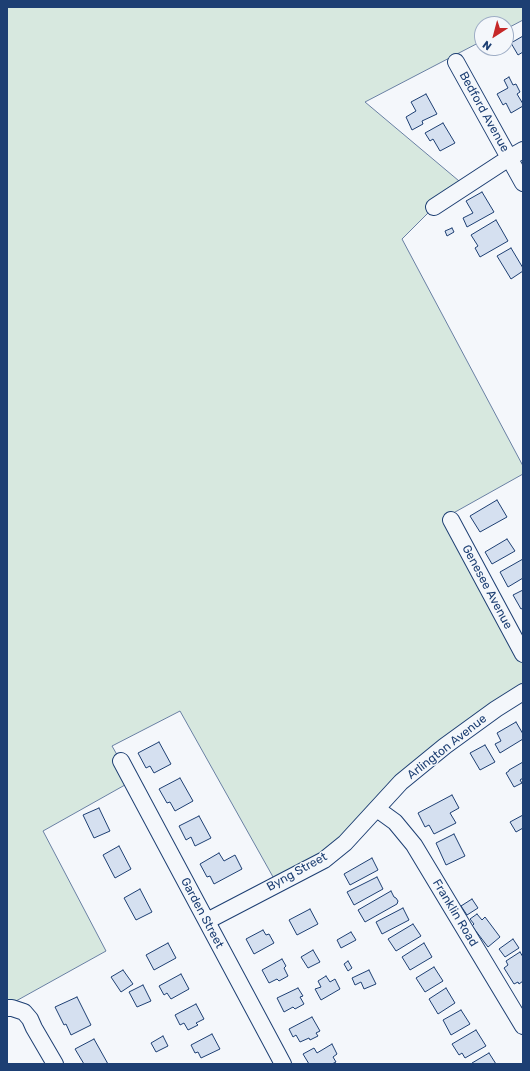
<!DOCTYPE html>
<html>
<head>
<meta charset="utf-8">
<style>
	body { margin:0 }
	#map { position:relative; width:530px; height:1071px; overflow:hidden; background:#f4f7fb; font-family:Rubik,sans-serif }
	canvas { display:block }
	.frame { position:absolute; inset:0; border:8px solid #1d3f73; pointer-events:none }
	.north { position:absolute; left:474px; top:16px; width:40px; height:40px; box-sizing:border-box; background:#f4f7fb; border:1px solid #9eadc5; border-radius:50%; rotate:216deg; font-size:11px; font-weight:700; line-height:16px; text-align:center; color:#1d3f73 }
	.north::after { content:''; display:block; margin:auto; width:14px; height:18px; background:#c62828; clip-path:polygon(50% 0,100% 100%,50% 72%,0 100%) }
</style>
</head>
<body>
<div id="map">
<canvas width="530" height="1071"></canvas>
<div class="frame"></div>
<div class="north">N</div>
</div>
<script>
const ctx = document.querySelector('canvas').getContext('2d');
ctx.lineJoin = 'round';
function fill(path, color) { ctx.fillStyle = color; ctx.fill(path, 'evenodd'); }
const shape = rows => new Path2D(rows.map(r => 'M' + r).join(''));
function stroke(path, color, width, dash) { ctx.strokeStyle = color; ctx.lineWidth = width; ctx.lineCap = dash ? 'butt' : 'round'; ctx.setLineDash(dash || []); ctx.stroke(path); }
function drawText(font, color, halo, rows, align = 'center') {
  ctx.font = font + ' Rubik,sans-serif'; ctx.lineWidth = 3; ctx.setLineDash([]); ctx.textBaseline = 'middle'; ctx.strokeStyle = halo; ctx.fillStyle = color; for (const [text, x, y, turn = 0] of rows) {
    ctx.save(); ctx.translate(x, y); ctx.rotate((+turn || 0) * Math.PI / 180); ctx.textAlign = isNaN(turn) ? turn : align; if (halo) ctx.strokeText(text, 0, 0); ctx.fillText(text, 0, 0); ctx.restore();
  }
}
const green = shape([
	[7,7,523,7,523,20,506,29,506,24,482,24,482,41,365,102,465,186,434,207,402,239,523,466,523,474,448,516,523,654,523,692,445,746,345,843,277,884,180,711,112,746,132,781,43,831,106,951,7,1006,7,7]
]);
const building = shape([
	[523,36,523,52,518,55,511,43,523,36],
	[509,77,513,85,516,84,520,92,517,94,523,104,523,106,511,113,506,103,503,105,497,94,508,88,504,80,509,77],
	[426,94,437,114,422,121,423,124,412,130,406,117,416,111,411,102,426,94],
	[443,123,455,143,440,151,433,139,430,141,425,133,443,123],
	[482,192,494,212,467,227,463,218,473,213,466,201,482,192],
	[496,220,508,241,480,257,475,248,478,246,471,235,496,220],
	[452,228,454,232,447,236,445,231,452,228],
	[511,248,523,268,523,271,511,279,497,256,511,248],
	[497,500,507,517,480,532,470,516,497,500],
	[507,539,515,551,492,564,485,552,507,539],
	[523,559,523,578,508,587,500,572,523,559],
	[523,590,523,608,521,609,513,595,523,590],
	[516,722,523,734,523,739,500,753,495,744,501,741,497,733,516,722],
	[159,742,171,764,154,773,150,766,146,768,138,753,159,742],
	[485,745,495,762,480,770,470,753,485,745],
	[523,762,523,778,520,780,522,783,514,787,506,773,509,771,509,770,523,762],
	[180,778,193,801,175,811,170,802,167,803,159,789,180,778],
	[452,795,459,808,450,813,456,823,434,834,429,825,425,827,418,813,452,795],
	[99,808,110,831,94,838,83,815,99,808],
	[523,815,523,828,516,832,510,822,523,815],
	[199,816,211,838,195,846,191,837,186,840,179,826,199,816],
	[454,834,465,856,446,865,436,843,454,834],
	[119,846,131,869,115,878,103,855,119,846],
	[219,853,224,861,235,855,242,869,214,884,210,876,207,877,200,864,219,853],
	[372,858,378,870,350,885,344,874,372,858],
	[377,877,383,889,354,905,347,892,377,877],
	[140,889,152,912,136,920,124,898,140,889],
	[391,891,394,897,396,898,398,901,397,904,365,922,358,910,391,891],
	[472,899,478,908,467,915,461,906,472,899],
	[403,908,409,920,382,934,376,922,403,908],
	[310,909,318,924,297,935,289,920,310,909],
	[477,914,482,920,485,917,500,937,488,947,472,926,474,924,470,919,477,914],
	[413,924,421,936,396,951,388,939,413,924],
	[263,930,266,935,269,934,274,943,254,954,246,939,263,930],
	[351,932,356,940,341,948,337,940,351,932],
	[513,939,519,948,505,957,499,949,513,939],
	[168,943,176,958,154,970,146,955,168,943],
	[424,943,432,957,410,970,402,957,424,943],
	[313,950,320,962,308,968,301,957,313,950],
	[520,952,523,957,523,981,519,984,518,982,514,984,504,968,508,965,506,961,520,952],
	[282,959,286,966,284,968,288,976,279,981,277,979,269,983,262,970,282,959],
	[348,961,352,968,348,971,344,964,348,961],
	[434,967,443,981,425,992,416,978,434,967],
	[123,970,133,984,121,992,111,977,123,970],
	[369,970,376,984,364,989,361,982,355,985,352,978,369,970],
	[181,974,189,989,171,999,167,993,164,995,159,986,181,974],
	[326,976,330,982,335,979,340,989,321,1000,315,989,321,987,318,981,326,976],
	[143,985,151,1001,137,1007,129,992,143,985],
	[298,988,303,996,300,997,304,1004,295,1009,293,1007,284,1012,277,998,298,988],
	[446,988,455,1003,438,1014,429,999,446,988],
	[77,997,91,1025,71,1035,66,1024,64,1025,55,1007,77,997],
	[196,1004,204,1019,196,1023,198,1025,188,1030,184,1023,180,1025,175,1015,196,1004],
	[461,1010,470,1024,451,1035,443,1020,461,1010],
	[312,1017,320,1031,316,1033,318,1036,310,1040,309,1038,300,1042,296,1035,293,1037,289,1029,312,1017],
	[476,1030,486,1046,465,1058,462,1053,459,1055,452,1044,476,1030],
	[212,1034,220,1049,201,1058,198,1052,195,1053,191,1045,212,1034],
	[163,1036,168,1046,156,1052,151,1043,163,1036],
	[94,1039,108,1064,84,1064,75,1049,94,1039],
	[332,1044,337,1054,333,1057,336,1062,332,1064,309,1064,303,1054,314,1048,317,1053,332,1044],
	[489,1053,496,1064,473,1064,472,1063,489,1053]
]);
const minor = shape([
	[456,62,523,183],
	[434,207,509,158,523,150],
	[451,520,523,654],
	[121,761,283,1064],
	[377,809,395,822,414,845,523,1026],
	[207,921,324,860,345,843,401,782,445,746,496,709,523,692],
	[7,1008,12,1008,24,1012,30,1019,34,1028,55,1064]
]);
const streetNames = [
	["Bedford Avenue",484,112,61],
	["Genesee Avenue",487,587,62],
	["Arlington Avenue",447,747,-38],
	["Byng Street",297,872,-29],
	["Garden Street",202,913,62],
	["Franklin Road",455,913,59]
];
fill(green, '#d7e8df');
stroke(green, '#687fa3', 1);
fill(building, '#d5e0f0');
stroke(building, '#1d3f73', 1);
stroke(minor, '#1d3f73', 18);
stroke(minor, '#f4f7fb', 16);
drawText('12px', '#1d3f73', '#f4f7fb', streetNames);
</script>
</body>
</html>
